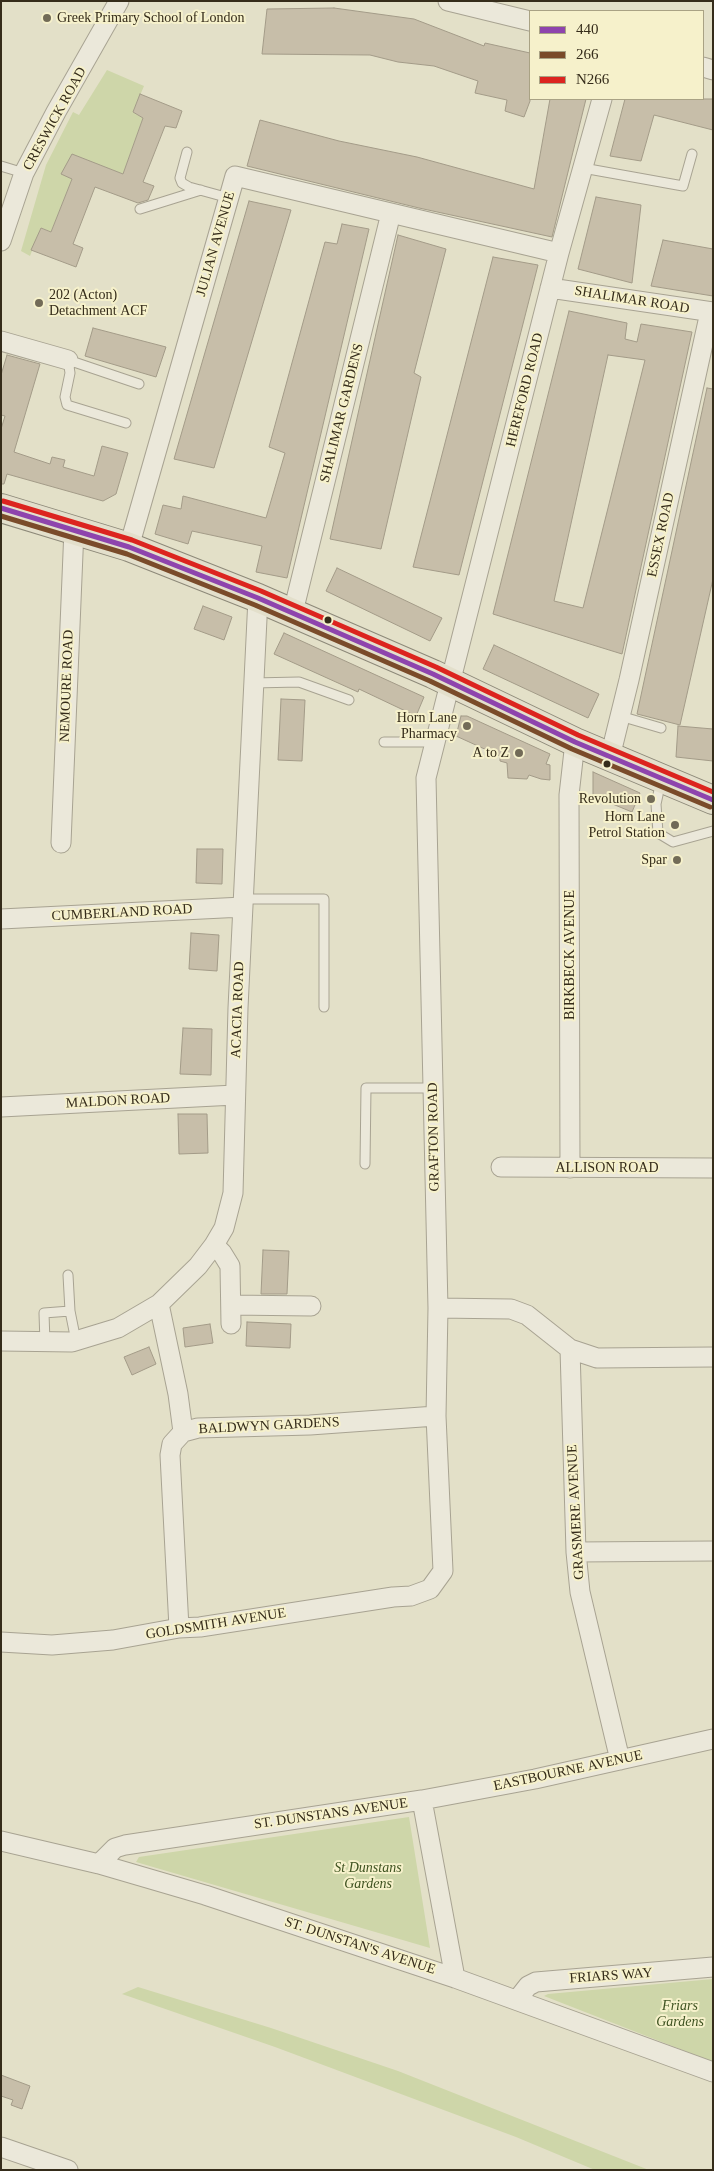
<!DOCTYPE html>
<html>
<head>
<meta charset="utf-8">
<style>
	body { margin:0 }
	#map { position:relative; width:714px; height:2171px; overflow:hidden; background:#e3e0c8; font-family:"Times New Roman",serif }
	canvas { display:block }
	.frame { position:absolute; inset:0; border:2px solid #352c1a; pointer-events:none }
	.legend { position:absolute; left:529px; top:10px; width:175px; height:90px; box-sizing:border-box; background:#f6f1cb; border:1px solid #a9a284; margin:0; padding:6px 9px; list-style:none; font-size:15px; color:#352c1a }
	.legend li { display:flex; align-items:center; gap:10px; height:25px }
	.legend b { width:25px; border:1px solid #a9a284 }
</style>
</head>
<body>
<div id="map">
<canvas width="714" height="2171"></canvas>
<div class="frame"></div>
<ul class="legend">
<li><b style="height:6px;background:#8e44ad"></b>440</li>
<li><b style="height:6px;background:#7a4b2a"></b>266</li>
<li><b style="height:6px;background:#dc241f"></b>N266</li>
</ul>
</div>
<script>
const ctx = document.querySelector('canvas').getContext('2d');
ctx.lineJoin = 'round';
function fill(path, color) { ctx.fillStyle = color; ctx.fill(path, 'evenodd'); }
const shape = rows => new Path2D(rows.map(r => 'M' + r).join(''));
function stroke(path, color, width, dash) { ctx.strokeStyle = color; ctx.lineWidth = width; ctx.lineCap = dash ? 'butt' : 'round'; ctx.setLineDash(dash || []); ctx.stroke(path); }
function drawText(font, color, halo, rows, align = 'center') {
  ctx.font = font + ' "Times New Roman",serif'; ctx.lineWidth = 4; ctx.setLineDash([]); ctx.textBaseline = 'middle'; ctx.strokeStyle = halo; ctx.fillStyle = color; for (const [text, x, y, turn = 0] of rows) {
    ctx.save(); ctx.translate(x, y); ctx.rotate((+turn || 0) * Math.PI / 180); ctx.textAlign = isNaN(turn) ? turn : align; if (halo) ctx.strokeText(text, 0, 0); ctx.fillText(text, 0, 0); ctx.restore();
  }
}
const green = shape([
	[107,70,144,86,133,112,143,118,123,174,72,155,72,179,51,232,41,228,30,256,21,251,46,165,73,112,79,115],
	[409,1817,430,1948,136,1862,139,1857],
	[713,1979,713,2062,544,1996,548,1994],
	[138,1987,271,2028,398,2071,649,2170,595,2170,516,2137,275,2047,122,1994]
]);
const building = shape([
	[334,8,414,19,484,46,485,43,530,53,530,101,524,117,505,111,507,100,475,93,478,81,434,66,398,62,370,55,262,54,267,9,334,8],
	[140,94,182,111,176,128,165,126,143,182,154,186,148,200,138,203,95,187,73,244,83,248,76,267,31,250,41,228,51,232,72,179,61,174,72,154,123,174,143,118,133,112,140,94],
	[550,99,586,99,552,237,419,208,247,166,260,120,339,141,417,157,534,189,550,99],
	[625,99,713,99,713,130,654,115,641,161,610,156,625,99],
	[596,197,641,205,632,283,578,269,596,197],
	[249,201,291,210,214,468,174,459,249,201],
	[342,224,369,229,287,578,256,572,262,546,192,531,188,544,155,534,163,505,181,509,183,496,266,518,285,453,269,447,325,242,337,244,342,224],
	[398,235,446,249,414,373,421,377,381,549,330,539,398,235],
	[663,240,713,249,713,296,651,286,663,240],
	[493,257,538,265,459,575,413,567,493,257],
	[569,311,627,323,625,339,637,342,641,324,692,332,622,654,493,614,569,311],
	[608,355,645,360,583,608,554,601,608,355],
	[93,328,166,347,156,377,85,356,93,328],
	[7,355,40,364,14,452,50,464,52,457,65,460,63,467,94,476,102,446,128,453,116,494,103,501,7,474,4,484,1,484,1,429,5,416,1,415,1,375,7,355],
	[707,388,713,389,713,579,680,725,637,714,707,388],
	[337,568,442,618,430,641,326,591,337,568],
	[203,606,232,617,224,640,194,629,203,606],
	[284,633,424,697,416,716,359,689,358,692,274,654,284,633],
	[494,645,599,694,588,718,483,669,494,645],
	[281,699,305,700,302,761,278,760,281,699],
	[461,716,467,716,550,754,546,764,550,765,550,780,541,779,529,775,527,779,508,778,507,763,500,761,500,756,456,736,461,716],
	[678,726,713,729,713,761,676,757,678,726],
	[593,772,640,793,632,812,593,796,593,772],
	[197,849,223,849,222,884,196,883,197,849],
	[191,933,219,935,217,971,189,969,191,933],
	[183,1028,212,1029,211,1075,180,1074,183,1028],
	[178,1114,207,1114,208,1153,179,1154,178,1114],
	[263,1250,289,1251,287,1294,261,1294,263,1250],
	[247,1322,291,1324,290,1348,246,1346,247,1322],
	[210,1324,213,1343,185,1347,183,1328,210,1324],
	[149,1347,156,1364,132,1375,124,1357,149,1347],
	[1,2075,30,2086,22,2109,11,2105,13,2100,1,2096,1,2075]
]);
const lane = shape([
	[187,152,180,178,182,183,189,187,229,198],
	[1,166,24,173],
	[583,168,683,186,692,154],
	[140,209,201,190],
	[126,423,67,405,65,397,70,373,68,360,139,384],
	[253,683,299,682,349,700],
	[620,716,661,728],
	[384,742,435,742],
	[661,781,656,804,658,833,673,842,713,831],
	[244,899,324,899,324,1007],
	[365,1164,366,1088,433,1088],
	[68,1275,70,1311,76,1341],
	[45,1343,44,1313,70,1311]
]);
const street = shape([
	[448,1,530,21],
	[703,67,713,70],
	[1,241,24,173,56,112,119,1],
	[550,288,713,312],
	[1,341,68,360],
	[129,547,235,176,559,253],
	[293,612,391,213],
	[610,757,629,680,710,312],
	[61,843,74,529],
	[1,919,243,907],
	[1,1107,235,1095],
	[501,1167,713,1168],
	[570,1168,569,795,575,742],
	[159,1304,178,1394,183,1432],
	[232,1305,311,1306],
	[438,1308,511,1309,527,1315,570,1349,597,1358,713,1357],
	[231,1324,230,1266,222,1253,214,1245,224,1228,233,1193,238,1008,258,598],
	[1,1341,72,1342,118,1328,159,1304,198,1266,214,1245],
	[570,1349,576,1552,580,1592,620,1760],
	[576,1552,713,1551],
	[179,1628,170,1455,172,1444,183,1432,198,1428,310,1425,436,1416],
	[1,1642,52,1645,113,1640,179,1628,200,1627,393,1597,411,1596,430,1589,443,1571,436,1416,438,1308,426,778,559,253,602,99],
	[422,1800,535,1779,713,1739],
	[1,1841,99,1864,205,1895,455,1978,713,2072],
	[99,1864,115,1848,125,1845,422,1800,455,1978],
	[517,2000,528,1986,536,1982,713,1967],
	[1,2147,68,2170]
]);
const primary = shape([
	[1,508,129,547,258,598,433,674,575,742,713,800]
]);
const bus1 = shape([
	[1,508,129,547,258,598,433,674,575,742,713,800]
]);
const bus2 = shape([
	[1,516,127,554,255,605,430,681,572,749,710,807]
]);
const bus3 = shape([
	[3,501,132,540,261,591,436,667,578,735,713,792]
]);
const markers = [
	[47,18,5,"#726b57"],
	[39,303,5,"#726b57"],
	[328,620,4.5,"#352c1a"],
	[467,726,5,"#726b57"],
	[519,753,5,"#726b57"],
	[607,764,4.5,"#352c1a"],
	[651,799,5,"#726b57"],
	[675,825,5,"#726b57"],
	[677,860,5,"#726b57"]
];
const poiNames = [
	["Greek Primary School of London",57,18,"left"],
	["202 (Acton)",49,295,"left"],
	["Detachment ACF",49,311,"left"],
	["Horn Lane",457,718],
	["Pharmacy",457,734],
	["A to Z",509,753],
	["Revolution",641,799],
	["Horn Lane",665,817],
	["Petrol Station",665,833],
	["Spar",667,860]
];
const streetNames = [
	["CRESWICK ROAD",55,119,-61],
	["JULIAN AVENUE",216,244,-74],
	["SHALIMAR ROAD",632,300,9],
	["HEREFORD ROAD",525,390,-76],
	["SHALIMAR GARDENS",342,413,-76],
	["ESSEX ROAD",661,535,-78],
	["NEMOURE ROAD",67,686,-88],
	["CUMBERLAND ROAD",122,913,-3],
	["BIRKBECK AVENUE",570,955,-90],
	["ACACIA ROAD",238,1010,-88],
	["MALDON ROAD",118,1101,-3],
	["GRAFTON ROAD",434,1137,-91],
	["ALLISON ROAD",607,1168],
	["BALDWYN GARDENS",269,1426,-3],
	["GRASMERE AVENUE",576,1512,-93],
	["GOLDSMITH AVENUE",216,1624,-9],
	["EASTBOURNE AVENUE",568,1771,-12],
	["ST. DUNSTANS AVENUE",331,1814,-8],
	["ST. DUNSTAN'S AVENUE",360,1946,18],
	["FRIARS WAY",611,1976,-4]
];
const parkNames = [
	["St Dunstans",368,1868],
	["Gardens",368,1884],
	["Friars",680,2006],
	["Gardens",680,2022]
];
fill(green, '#ced6a9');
fill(building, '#c7bea9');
stroke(building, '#a39b88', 1);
stroke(lane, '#a8a392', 11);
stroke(street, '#a8a392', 21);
stroke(primary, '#8d8979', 30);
stroke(lane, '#ebe8da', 9);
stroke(street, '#ebe8da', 19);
stroke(primary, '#e3dfcb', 28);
stroke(bus1, '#8e44ad', 5);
stroke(bus2, '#7a4b2a', 5);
stroke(bus3, '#dc241f', 5);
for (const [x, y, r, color] of markers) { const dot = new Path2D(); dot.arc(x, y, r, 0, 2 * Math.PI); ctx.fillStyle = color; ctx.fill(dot); stroke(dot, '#f6f1cb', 2); }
drawText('14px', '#352c1a', '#f6f1cb', poiNames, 'right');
drawText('14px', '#352c1a', '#f6f1cb', streetNames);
drawText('italic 14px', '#3e5220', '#f6f1cb', parkNames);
</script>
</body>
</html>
